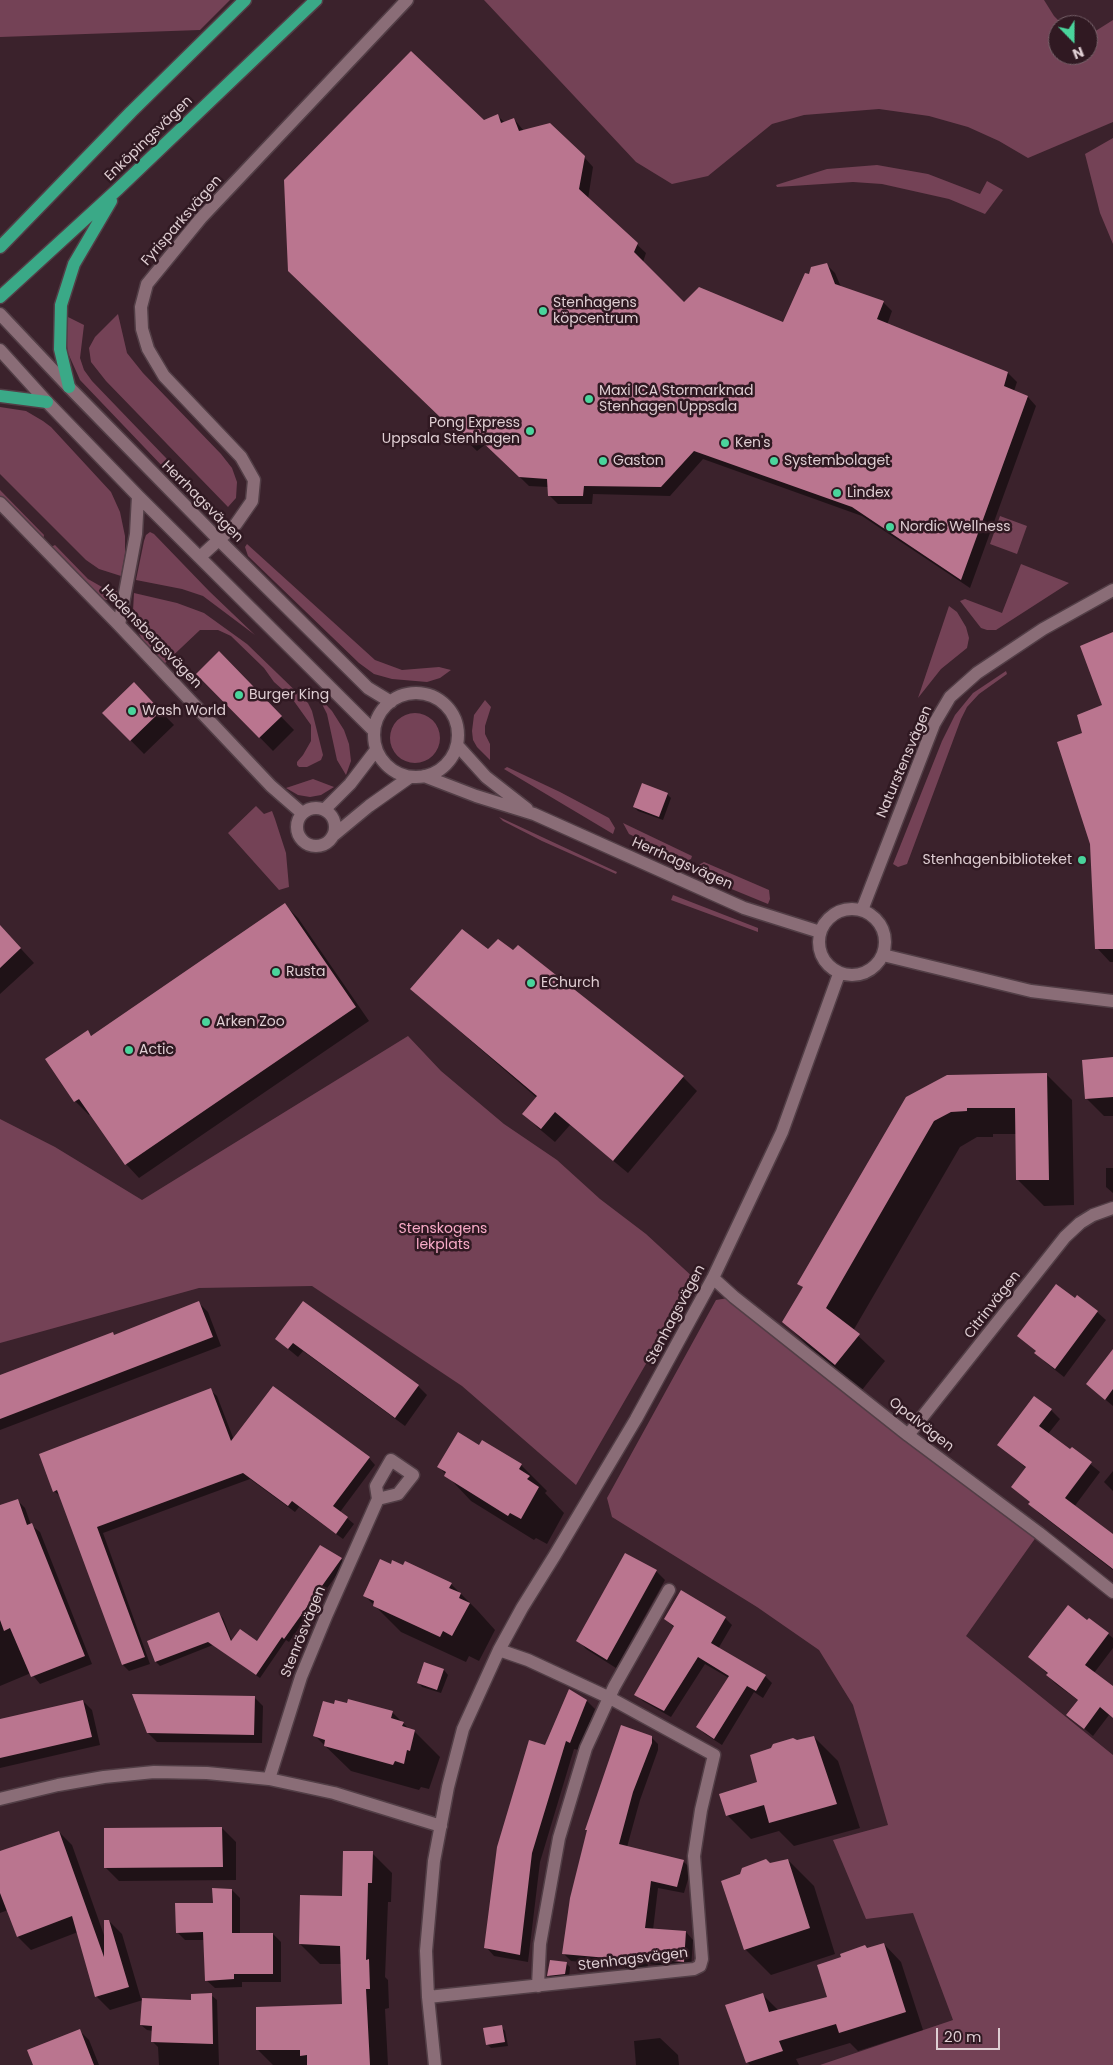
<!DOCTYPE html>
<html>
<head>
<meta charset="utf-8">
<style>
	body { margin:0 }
	#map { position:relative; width:1113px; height:2065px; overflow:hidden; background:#3b222c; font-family:Poppins,sans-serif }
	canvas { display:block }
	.north { position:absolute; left:1048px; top:15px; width:50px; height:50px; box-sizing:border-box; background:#301922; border:1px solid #766169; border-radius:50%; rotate:158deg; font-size:14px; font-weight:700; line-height:20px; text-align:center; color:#dfced3 }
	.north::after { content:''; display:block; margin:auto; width:18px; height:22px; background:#4ad49c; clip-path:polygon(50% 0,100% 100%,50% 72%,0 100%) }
	.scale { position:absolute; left:936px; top:2028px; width:64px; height:22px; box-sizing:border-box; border:2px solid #dfced3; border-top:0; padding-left:6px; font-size:15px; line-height:18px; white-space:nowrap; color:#dfced3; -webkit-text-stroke:4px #301922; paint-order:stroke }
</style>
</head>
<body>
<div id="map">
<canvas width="1113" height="2065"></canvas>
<div class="north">N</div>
<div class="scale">20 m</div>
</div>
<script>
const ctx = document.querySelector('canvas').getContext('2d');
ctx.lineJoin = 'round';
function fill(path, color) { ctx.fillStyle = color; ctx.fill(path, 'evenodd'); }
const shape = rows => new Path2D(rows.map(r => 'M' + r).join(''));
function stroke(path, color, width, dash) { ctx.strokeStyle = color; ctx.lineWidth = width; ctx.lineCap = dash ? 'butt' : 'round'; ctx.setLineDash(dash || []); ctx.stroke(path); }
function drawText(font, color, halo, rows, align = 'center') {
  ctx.font = font + ' Poppins,sans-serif'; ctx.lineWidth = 5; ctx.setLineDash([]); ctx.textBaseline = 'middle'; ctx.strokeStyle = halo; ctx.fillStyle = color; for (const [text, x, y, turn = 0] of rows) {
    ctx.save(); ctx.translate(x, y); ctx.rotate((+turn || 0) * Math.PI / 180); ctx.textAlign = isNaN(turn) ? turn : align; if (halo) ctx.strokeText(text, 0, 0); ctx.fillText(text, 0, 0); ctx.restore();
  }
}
const green = shape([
	[0,0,230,0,200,30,0,37],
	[484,0,1113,0,1113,122,1028,158,999,141,968,127,929,116,879,109,804,115,772,124,708,176,672,184,636,162],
	[1058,25,1088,25,1088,55,1058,55],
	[1113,138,1113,244,1100,213,1085,154],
	[877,165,928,174,980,194,987,181,1003,190,985,214,949,199,882,184,853,182,777,187,776,185,827,169],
	[118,314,127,353,143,373,221,454,232,468,237,482,236,498,228,507,106,381,91,362,89,348,95,337],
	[66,316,84,325,80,358,84,370,92,381,215,509,208,514,80,380,68,353,65,333],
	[0,407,26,411,43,421,51,427,111,492,120,512,125,536,125,554,121,576,99,569,86,560,0,474],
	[0,490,44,535,43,541,0,497],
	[1000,516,1027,526,1017,554,990,544],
	[150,532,154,534,209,591,255,635,203,596,182,589,136,580,144,541,146,535],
	[247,544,375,660,402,670,439,667,451,670,440,678,427,682,392,679,374,674,359,663,248,556,245,547],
	[55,545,88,579,102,587,117,591,115,597,107,600,100,599,51,547],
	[1021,564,1069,583,996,630,987,630,981,628,960,601,965,599,1002,613],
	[134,593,177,603,204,613,247,644,308,703,312,711,323,755,321,760,307,767,299,767,297,765,297,762,303,755,311,741,311,725,291,697,274,682,264,668,231,636,218,630,200,630,163,665,145,645,136,628,133,611],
	[949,606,957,612,966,627,969,638,967,648,941,669,918,698],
	[1006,671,1007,674,979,694,967,707,961,719,907,864,898,867,893,864,942,741,955,715,973,693],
	[318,696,332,711,344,730,349,744,351,761,346,775,337,760,327,714],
	[485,700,491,707,485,726,485,734,490,744,490,760,477,747,473,740,472,731,474,715],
	'390 738a25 25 0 1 1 50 0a25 25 0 1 1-50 0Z',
	[507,767,560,792,609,818,615,828,613,834,504,769],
	[313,779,334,787,321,795,310,797,298,795,286,788],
	[256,806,264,814,272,811,275,819,286,853,289,887,279,890,228,833],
	[499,817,617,872,616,874,542,841,503,821],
	[623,823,692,856,691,859,686,861,629,834],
	[704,862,769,890,770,899,768,904,690,872,691,869],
	[673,895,758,928,758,932,671,900],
	[408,1036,441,1071,504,1124,557,1160,600,1199,646,1234,695,1279,576,1485,462,1386,312,1286,199,1288,0,1343,0,1119,55,1147,142,1200],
	[734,1297,1039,1533,966,1636,1113,1755,1113,2065,820,2065,953,2020,913,1913,866,1919,833,1840,888,1825,853,1705,819,1650,757,1607,612,1517,607,1498,716,1300]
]);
const shadow = shape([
	[1044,0,1113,0,1113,20,1094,32,1087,25,1063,25,1054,16],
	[497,115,505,123,514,119,524,131,584,157,593,167,588,199,646,253,643,262,684,304,784,324,810,275,826,264,835,273,841,287,883,302,892,311,887,325,1008,373,1017,382,1014,391,1028,397,1036,406,970,588,862,516,703,459,670,496,593,494,592,504,558,504,549,495,548,487,529,486,486,444,477,451,289,270,483,122],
	[1113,634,1113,962,1110,962,1097,948,1084,734,1103,705],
	[219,653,294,730,273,751,198,674],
	[134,684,174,725,144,754,104,713],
	[667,794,671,798,663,820,638,811,634,807],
	[285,905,298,918,369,1021,139,1178,126,1164,91,1113,89,1115,75,1101,47,1059,87,1032,92,1036],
	[0,926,34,963,0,994],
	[518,947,683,1077,697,1091,628,1173,570,1125,555,1142,537,1127,524,1113,537,1098,411,989,488,951,513,952],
	[1113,1059,1113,1116,1104,1116,1086,1098],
	[1046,1074,1072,1100,1074,1205,1044,1206,1018,1180,1017,1134,993,1134,993,1137,977,1137,960,1147,853,1331,885,1361,862,1390,810,1348,784,1322,804,1288,799,1284,907,1098],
	[1106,1168,1113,1168,1113,1193,1106,1187],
	[1076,1300,1097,1312,1106,1320,1064,1377,1045,1362,1037,1352,1018,1336],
	[303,1302,418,1386,427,1395,405,1426,303,1351,298,1357,276,1339],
	[199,1303,208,1312,221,1346,0,1430,0,1377,112,1333,115,1336],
	[1113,1351,1113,1406,1087,1384],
	[210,1390,217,1396,234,1440,369,1458,375,1465,340,1512,354,1524,343,1539,299,1507,295,1512,250,1479,103,1533,150,1664,129,1671,123,1665,61,1497,54,1491],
	[1051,1410,1060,1419,1048,1434,1070,1451,1072,1449,1100,1472,1074,1507,1113,1536,1113,1570,1039,1513,1030,1504,1031,1503,1012,1487,1026,1468,998,1444],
	[479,1446,521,1465,547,1491,545,1493,564,1513,547,1544,536,1538,534,1540,471,1501,439,1467],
	[1113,1471,1113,1491,1104,1482],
	[17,1500,25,1508,31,1525,40,1532,92,1664,40,1684,31,1673,0,1686,0,1507],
	[341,1559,345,1563,289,1642,286,1640,260,1678,213,1645,160,1666,156,1662,148,1641,219,1614,223,1618,232,1641,258,1643],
	[391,1565,404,1567,451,1584,477,1610,495,1630,479,1661,469,1656,466,1662,401,1632,364,1595],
	[656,1571,665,1580,616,1668,586,1649,578,1640],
	[725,1618,732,1625,718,1649,765,1676,772,1683,763,1698,754,1692,722,1745,705,1734,698,1727,729,1678,705,1664,671,1717,643,1701,635,1694,675,1628,665,1619],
	[1089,1619,1113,1638,1113,1648,1094,1673,1113,1688,1113,1718,1109,1715,1093,1736,1068,1715,1079,1701,1056,1684,1047,1675,1048,1674,1029,1657],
	[425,1664,444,1670,448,1675,441,1693,422,1687,418,1682],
	[254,1697,263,1706,262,1743,157,1742,148,1733],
	[83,1701,92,1710,100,1745,0,1768,0,1720],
	[587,1701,595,1709,579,1750,574,1749,540,1862,528,1962,494,1956,486,1947,545,1747],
	[335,1705,392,1712,410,1730,414,1731,440,1757,429,1789,421,1787,419,1790,351,1771,315,1736],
	[651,1737,658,1744,658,1750,640,1800,627,1847,683,1861,691,1869,684,1893,658,1888,653,1930,686,1932,693,1940,691,1969,648,1964,647,1971,627,1969,623,1966,571,1961,563,1953],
	[814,1737,838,1761,860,1828,794,1846,779,1831,751,1839,727,1815,797,1742],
	[222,1828,236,1842,236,1880,119,1881,105,1867],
	[59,1832,72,1845,105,1938,109,1921,122,1934,141,1999,192,2001,211,1995,217,2000,219,2065,159,2065,158,2047,152,2041,153,2031,147,2030,141,2025,143,2000,110,2010,96,1996,78,1932,31,1950,18,1937,8,1910,0,1913,0,1853],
	[372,1853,392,1873,391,1902,388,1902,385,1977,388,1980,389,2008,385,2009,388,2065,273,2065,257,2049,343,2005,342,1964,320,1964,300,1944,343,1897],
	[788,1860,814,1886,835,1954,771,1975,745,1949,741,1875],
	[232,1890,240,1898,240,1934,273,1934,281,1942,281,1982,242,1982,242,1987,215,1988,206,1980,204,1940,185,1940,177,1932],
	[884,1944,901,1962,923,2030,858,2051,850,2043,796,2059,799,2065,750,2065,747,2062,762,1994,779,2011,829,1998,867,1950],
	[566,1963,570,1967,569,1978,553,1980,549,1976],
	[501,2027,505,2031,508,2046,491,2048,487,2044],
	[80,2031,89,2040,99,2065,34,2065],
	[660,2038,678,2055,679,2065,636,2065,634,2041]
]);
const building = shape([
	[411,51,484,120,498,114,501,123,514,118,519,131,550,123,585,156,579,189,638,243,634,252,684,302,699,287,783,322,805,273,809,274,811,267,827,263,835,284,884,301,877,319,1008,372,1004,386,1028,396,961,580,852,507,694,451,661,487,584,486,583,496,548,496,547,479,519,477,476,436,467,443,288,271,284,180],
	[1113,632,1113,949,1095,949,1090,844,1057,742,1082,733,1077,715,1102,705,1080,646],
	[219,651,282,716,259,738,196,674],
	[134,682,161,711,130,741,102,713],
	[642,783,668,793,659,817,633,807],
	[285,903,356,1007,125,1165,79,1099,74,1102,45,1059,88,1030,91,1036],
	[0,925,21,948,0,968],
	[462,929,488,949,498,939,513,950,518,945,684,1076,613,1161,555,1112,541,1129,522,1114,537,1096,410,989],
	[1113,1057,1113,1097,1085,1099,1082,1060],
	[1047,1073,1049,1180,1016,1180,1015,1108,967,1108,967,1111,951,1112,934,1121,826,1308,860,1334,835,1365,782,1322,803,1287,797,1284,906,1097,947,1075],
	[1056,1284,1075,1298,1077,1295,1098,1311,1055,1369,1034,1353,1036,1351,1017,1336],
	[199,1301,213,1337,0,1419,0,1375,113,1332,114,1335],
	[303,1301,419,1385,395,1418,293,1343,288,1349,275,1339],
	[1113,1349,1113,1389,1105,1400,1086,1384],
	[273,1386,370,1457,333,1506,348,1517,336,1534,292,1501,288,1506,243,1473,97,1527,145,1657,122,1665,57,1490,53,1492,39,1454,211,1388,231,1441],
	[1034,1396,1052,1409,1039,1426,1070,1449,1072,1447,1092,1462,1065,1498,1113,1534,1113,1569,1028,1504,1030,1502,1011,1487,1026,1467,997,1445],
	[458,1432,479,1445,482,1440,522,1464,519,1469,530,1476,527,1479,539,1487,521,1519,510,1513,508,1516,444,1476,446,1472,437,1467],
	[18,1499,27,1525,32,1523,85,1656,31,1677,10,1628,4,1631,0,1620,0,1505],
	[320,1545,342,1558,284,1639,282,1637,256,1675,208,1642,155,1662,147,1641,219,1612,231,1641,240,1629,257,1641],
	[625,1553,657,1570,607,1660,576,1641],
	[380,1559,391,1564,392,1560,403,1565,405,1561,452,1583,449,1588,461,1593,459,1598,470,1603,452,1636,443,1631,440,1637,373,1606,374,1601,363,1596],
	[681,1590,726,1617,711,1643,766,1675,756,1691,747,1686,714,1739,696,1727,729,1676,698,1657,664,1711,634,1695,674,1626,664,1619],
	[1068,1605,1087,1620,1089,1618,1109,1633,1085,1665,1113,1686,1113,1718,1100,1707,1084,1729,1066,1715,1078,1700,1046,1675,1048,1673,1028,1657],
	[424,1662,444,1669,437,1690,417,1683],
	[569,1689,587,1700,570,1743,566,1741,532,1853,520,1955,484,1948,497,1847,529,1740,545,1745],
	[132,1694,255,1696,254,1735,147,1733],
	[348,1699,393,1711,391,1718,404,1722,402,1726,415,1730,410,1751,407,1750,404,1764,395,1761,393,1765,324,1746,325,1740,313,1736,323,1701,334,1704,335,1700,347,1703],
	[83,1700,92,1737,0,1758,0,1719],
	[621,1725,652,1736,652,1743,633,1792,619,1844,684,1860,677,1887,651,1881,645,1928,686,1931,684,1962,641,1958,640,1964,618,1962,619,1959,562,1954,570,1898,587,1830,585,1830],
	[814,1736,837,1804,769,1823,764,1805,726,1816,719,1794,757,1782,750,1755,771,1748,773,1744,793,1738,797,1740],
	[222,1827,223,1867,104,1868,104,1828],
	[59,1831,104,1957,104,1920,109,1920,129,1987,95,1997,72,1916,17,1937,0,1893,0,1851],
	[343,1851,373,1851,372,1883,368,1883,366,1960,369,1959,370,1989,366,1989,370,2065,307,2065,307,2055,300,2056,300,2050,256,2050,256,2007,342,2004,340,1946,299,1944,300,1895,342,1896],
	[766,1859,770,1863,788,1859,810,1928,744,1950,721,1881,740,1874,742,1868],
	[212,1888,232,1889,232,1933,273,1933,273,1974,234,1974,234,1979,205,1981,203,1932,176,1933,175,1903,213,1903],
	[884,1943,906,2012,839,2033,836,2024,779,2041,783,2051,746,2063,725,2005,763,1993,769,2012,827,1997,817,1965,841,1957,840,1954,865,1945,867,1948],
	[550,1960,567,1962,565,1974,547,1976],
	[212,1993,213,2044,151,2042,152,2026,140,2025,142,1998,191,2000,191,1994],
	[502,2025,505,2042,486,2045,483,2028],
	[80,2029,94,2065,33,2065,27,2050]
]);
const minor = shape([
	[0,314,69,387,219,540,368,688,391,702],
	[0,350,47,402,138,496,374,731],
	[0,503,119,625,271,786,302,813],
	[200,557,236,524,252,501,254,480,241,457,164,376,148,349,142,329,141,307,147,284,201,218,407,0],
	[119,625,136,534,138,496],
	'374 735a42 42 0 1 1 84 0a42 42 0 1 1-84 0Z',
	[457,745,486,777,527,809],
	[424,776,476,796,534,814,744,908,820,932],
	'297 827a19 19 0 1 1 38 0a19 19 0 1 1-38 0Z',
	[325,809,350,784,376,750],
	[334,835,369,806,410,777],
	'819 942a33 33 0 1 1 66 0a33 33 0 1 1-66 0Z',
	[862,910,934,724,950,697,977,673,1043,629,1113,590],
	[883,955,1031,991,1113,1001],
	[713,1278,734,1297,908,1435,1039,1533,1113,1592],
	[908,1435,1065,1237,1080,1223,1093,1215,1113,1208],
	[269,1779,301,1677,327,1614,378,1499,398,1494,413,1475,391,1460,376,1486,378,1499],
	[0,1799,58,1785,104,1777,154,1772,207,1773,269,1779,334,1793,441,1826],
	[538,1986,540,1944,559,1838,586,1748,614,1687,669,1590],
	[428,1997,694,1969,700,1966,702,1959,694,1856,701,1810,714,1755,610,1698,528,1660,499,1650],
	[435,2065,428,1997,426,1951,434,1861,448,1787,463,1729,499,1650,522,1608,555,1555,636,1419,713,1278,782,1132,839,974]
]);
const major = shape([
	[0,247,131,112,245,0],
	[0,297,118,189,316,0],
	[69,387,60,349,61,305,74,264,111,201],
	[0,396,47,402]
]);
const markers = [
	[543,311,5,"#4ad49c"],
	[589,399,5,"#4ad49c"],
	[530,431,5,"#4ad49c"],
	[725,443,5,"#4ad49c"],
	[603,461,5,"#4ad49c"],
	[774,461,5,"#4ad49c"],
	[837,493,5,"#4ad49c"],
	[890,527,5,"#4ad49c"],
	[239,695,5,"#4ad49c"],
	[132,711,5,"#4ad49c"],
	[1082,860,5,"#4ad49c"],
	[276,972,5,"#4ad49c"],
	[531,983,5,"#4ad49c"],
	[206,1022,5,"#4ad49c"],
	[129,1050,5,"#4ad49c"]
];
const streetNames = [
	["Enköpingsvägen",149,139,-44],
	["Fyrisparksvägen",182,221,-49],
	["Herrhagsvägen",202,502,45],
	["Hedensbergsvägen",151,637,46],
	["Naturstensvägen",905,762,-67],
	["Herrhagsvägen",682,864,24],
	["Citrinvägen",993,1305,-52],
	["Stenhagsvägen",676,1315,-62],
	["Opalvägen",921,1425,38],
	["Stenrösvägen",304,1632,-68],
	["Stenhagsvägen",633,1960,-7]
];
const poiNames = [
	["Stenhagens",553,303],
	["köpcentrum",553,319],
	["Maxi ICA Stormarknad",599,391],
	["Stenhagen Uppsala",599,407],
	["Pong Express",520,423,"right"],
	["Uppsala Stenhagen",520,439,"right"],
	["Ken's",735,443],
	["Gaston",613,461],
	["Systembolaget",784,461],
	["Lindex",847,493],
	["Nordic Wellness",900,527],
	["Burger King",249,695],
	["Wash World",142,711],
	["Stenhagenbiblioteket",1072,860,"right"],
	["Rusta",286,972],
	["EChurch",541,983],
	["Arken Zoo",216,1022],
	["Actic",139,1050]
];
const parkNames = [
	["Stenskogens",443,1229],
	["lekplats",443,1245]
];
fill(green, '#744256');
fill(shadow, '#0007');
fill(building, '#ba758f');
stroke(minor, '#523e46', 15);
stroke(major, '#523e46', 15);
stroke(minor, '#8a6d77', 12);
stroke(major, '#3aa987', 12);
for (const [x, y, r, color] of markers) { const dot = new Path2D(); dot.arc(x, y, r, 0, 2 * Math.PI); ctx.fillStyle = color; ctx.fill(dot); stroke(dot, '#301922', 2); }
drawText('14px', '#dfced3', '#301922', streetNames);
drawText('14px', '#dfced3', '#301922', poiNames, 'left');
drawText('14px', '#f9abc8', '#301922', parkNames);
</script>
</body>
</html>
